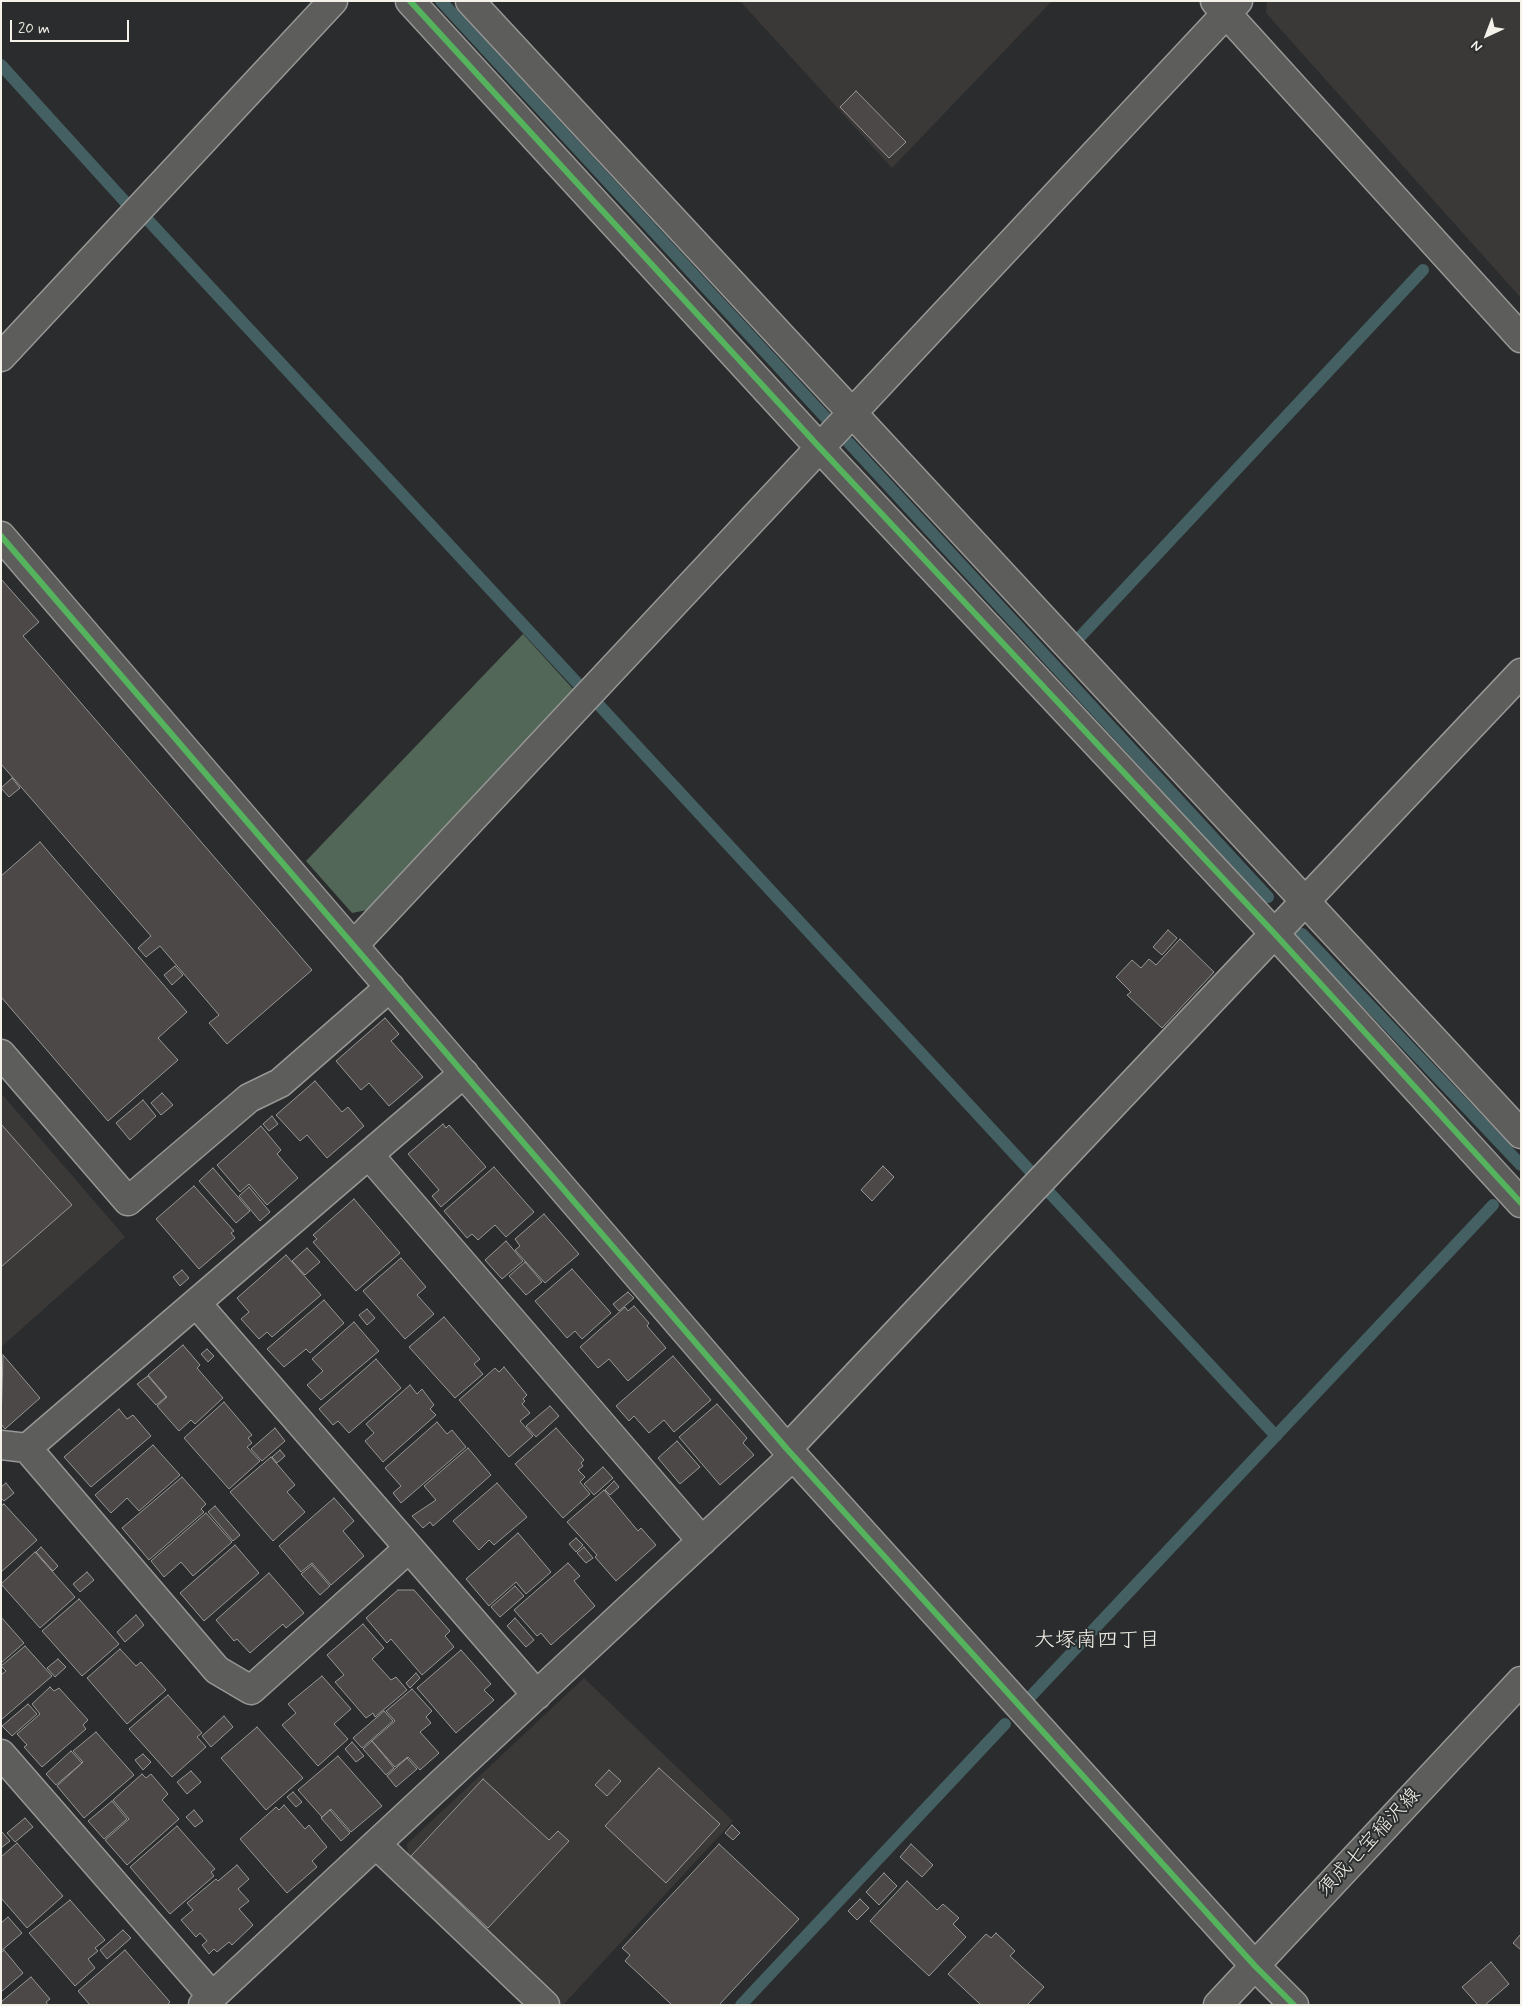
<!DOCTYPE html>
<html>
<head>
<meta charset="utf-8">
<style>
	body { margin:0 }
	#map { position:relative; width:1522px; height:2006px; overflow:hidden; background:#2b2c2d; font-family:Mynerve,sans-serif }
	canvas { display:block }
	.frame { position:absolute; inset:0; border:2px solid #f4f1e8; pointer-events:none }
	.north { position:absolute; left:1462px; top:10px; width:50px; height:50px; -webkit-text-stroke:4px #2a2d2e; paint-order:stroke; rotate:223deg; font-size:14px; font-weight:700; line-height:20px; text-align:center; color:#f4f1e8 }
	.north::after { content:''; display:block; margin:auto; width:18px; height:22px; background:#f4f1e8; clip-path:polygon(50% 0,100% 100%,50% 72%,0 100%) }
	.scale { position:absolute; left:10px; top:20px; width:119px; height:22px; box-sizing:border-box; border:2px solid #f4f1e8; border-top:0; padding-left:6px; font-size:15px; line-height:18px; white-space:nowrap; color:#f4f1e8; -webkit-text-stroke:4px #2a2d2e; paint-order:stroke }
</style>
</head>
<body>
<div id="map">
<canvas width="1522" height="2006"></canvas>
<div class="frame"></div>
<div class="north">N</div>
<div class="scale">20 m</div>
</div>
<script>
const ctx = document.querySelector('canvas').getContext('2d');
ctx.lineJoin = 'round';
function fill(path, color) { ctx.fillStyle = color; ctx.fill(path, 'evenodd'); }
const shape = rows => new Path2D(rows.map(r => 'M' + r).join(''));
function stroke(path, color, width, dash) { ctx.strokeStyle = color; ctx.lineWidth = width; ctx.lineCap = dash ? 'butt' : 'round'; ctx.setLineDash(dash || []); ctx.stroke(path); }
function drawText(font, color, halo, rows, align = 'center') {
  ctx.font = font + ' Mynerve,"Klee One",sans-serif'; ctx.lineWidth = 4; ctx.setLineDash([]); ctx.textBaseline = 'middle'; ctx.strokeStyle = halo; ctx.fillStyle = color; for (const [text, x, y, turn = 0] of rows) {
    ctx.save(); ctx.translate(x, y); ctx.rotate((+turn || 0) * Math.PI / 180); ctx.textAlign = isNaN(turn) ? turn : align; if (halo) ctx.strokeText(text, 0, 0); ctx.fillText(text, 0, 0); ctx.restore();
  }
}
const built = shape([
	[740,1,1052,1,892,168],
	[1267,1,1521,1,1521,298,1266,13],
	[1,1093,125,1237,1,1347],
	[584,1678,733,1821,563,2005,408,1858,407,1844]
]);
const green = shape([
	[523,634,574,690,367,910,352,913,306,861]
]);
const stream = shape([
	[441,1,826,418],
	[1,65,128,205],
	[146,218,580,686],
	[849,443,1268,897],
	[1078,639,1423,270],
	[598,704,1032,1173],
	[1302,934,1521,1165],
	[1047,1190,1276,1436],
	[1032,1695,1493,1205],
	[741,2005,1005,1724]
]);
const building = shape([
	[856,91,906,142,889,158,840,107,856,91],
	[1,579,39,622,23,636,312,970,227,1044,209,1023,219,1015,160,946,146,957,138,948,151,936,1,764,1,579],
	[12,778,20,788,9,797,1,788,12,778],
	[40,842,187,1012,158,1038,178,1060,108,1121,1,997,1,876,40,842],
	[1168,930,1177,938,1162,955,1153,947,1168,930],
	[1180,939,1214,972,1162,1028,1127,995,1131,992,1116,977,1132,960,1141,968,1149,959,1156,965,1180,939],
	[175,966,183,975,172,985,164,975,175,966],
	[385,1018,399,1034,391,1041,423,1077,389,1106,369,1083,361,1090,336,1061,385,1018],
	[315,1081,342,1112,348,1107,364,1126,327,1158,307,1135,300,1141,276,1115,315,1081],
	[162,1093,173,1105,161,1115,151,1103,162,1093],
	[143,1100,156,1116,130,1140,116,1123,143,1100],
	[272,1116,278,1124,269,1131,263,1124,272,1116],
	[1,1124,72,1205,1,1267,1,1124],
	[443,1124,446,1128,449,1125,486,1167,441,1207,432,1196,439,1190,408,1154,443,1124],
	[261,1126,281,1150,277,1154,298,1178,267,1205,249,1184,240,1192,217,1165,261,1126],
	[883,1166,894,1177,872,1201,861,1190,883,1166],
	[494,1167,534,1212,506,1237,495,1225,478,1240,472,1234,467,1238,444,1211,494,1167],
	[213,1168,250,1211,236,1223,199,1181,213,1168],
	[194,1186,234,1231,231,1233,235,1238,199,1269,156,1219,194,1186],
	[249,1187,270,1212,260,1221,239,1196,249,1187],
	[354,1199,400,1253,356,1291,313,1242,317,1239,313,1235,354,1199],
	[544,1214,579,1254,545,1283,515,1250,520,1246,515,1239,544,1214],
	[506,1241,523,1261,502,1279,485,1260,506,1241],
	[307,1248,320,1262,305,1275,292,1261,307,1248],
	[286,1255,321,1295,272,1337,267,1332,259,1339,241,1319,249,1312,237,1298,286,1255],
	[401,1258,426,1287,417,1295,434,1314,405,1339,363,1291,401,1258],
	[525,1262,542,1282,526,1295,509,1276,525,1262],
	[572,1269,611,1313,582,1339,575,1331,567,1338,535,1301,572,1269],
	[182,1270,189,1278,180,1286,173,1277,182,1270],
	[628,1292,634,1298,619,1311,613,1304,628,1292],
	[324,1300,344,1323,310,1353,306,1349,284,1367,267,1349,324,1300],
	[634,1306,649,1323,647,1326,666,1348,628,1381,609,1359,598,1368,580,1347,625,1307,628,1311,634,1306],
	[367,1309,375,1318,367,1325,359,1315,367,1309],
	[444,1317,480,1359,474,1364,483,1374,455,1398,409,1347,444,1317],
	[354,1322,379,1351,321,1400,307,1385,323,1371,312,1359,354,1322],
	[183,1345,200,1365,197,1368,223,1398,195,1424,191,1420,179,1431,157,1406,167,1397,148,1375,183,1345],
	[207,1349,214,1356,208,1362,201,1354,207,1349],
	[3,1355,40,1398,5,1429,1,1424,3,1355],
	[673,1356,711,1400,674,1432,664,1420,649,1433,634,1416,629,1421,616,1406,673,1356],
	[376,1359,401,1388,349,1433,338,1421,333,1425,319,1409,376,1359],
	[504,1367,527,1395,523,1399,525,1401,522,1404,530,1413,520,1421,533,1436,509,1457,459,1400,495,1368,499,1372,504,1367],
	[148,1376,166,1397,156,1405,137,1384,148,1376],
	[410,1385,417,1394,422,1389,434,1405,430,1409,436,1415,383,1462,365,1441,374,1433,366,1424,410,1385],
	[224,1402,252,1435,248,1438,252,1443,247,1447,260,1461,229,1489,184,1438,224,1402],
	[717,1404,747,1438,743,1443,754,1455,720,1485,679,1437,717,1404],
	[550,1406,559,1416,536,1437,526,1426,550,1406],
	[119,1409,127,1419,133,1415,151,1436,91,1487,64,1457,119,1409],
	[437,1422,447,1434,452,1430,466,1447,401,1503,393,1493,401,1486,385,1468,437,1422],
	[275,1428,285,1441,262,1461,251,1449,275,1428],
	[556,1428,584,1460,581,1463,583,1466,578,1470,585,1477,580,1482,590,1494,563,1518,515,1464,556,1428],
	[677,1441,700,1467,680,1484,658,1458,677,1441],
	[153,1445,180,1475,139,1511,127,1498,111,1513,95,1495,153,1445],
	[468,1448,491,1475,433,1526,430,1522,423,1528,412,1516,436,1500,424,1486,468,1448],
	[280,1450,285,1456,277,1463,272,1457,280,1450],
	[271,1457,295,1485,287,1492,305,1512,273,1541,230,1492,271,1457],
	[603,1467,613,1478,594,1495,584,1484,603,1467],
	[182,1477,206,1504,201,1509,204,1512,149,1560,122,1528,182,1477],
	[614,1481,619,1487,610,1495,605,1490,614,1481],
	[6,1483,14,1493,4,1501,1,1498,1,1487,6,1483],
	[497,1483,527,1517,494,1545,489,1540,479,1550,453,1521,497,1483],
	[604,1490,638,1531,641,1528,656,1545,616,1581,595,1557,597,1555,567,1522,604,1490],
	[334,1498,354,1521,343,1531,364,1556,331,1585,312,1563,301,1572,279,1546,334,1498],
	[4,1504,37,1540,1,1572,1,1506,4,1504],
	[215,1506,240,1535,233,1541,208,1512,215,1506],
	[206,1513,232,1542,193,1576,181,1562,164,1577,151,1561,206,1513],
	[518,1533,551,1572,526,1594,516,1582,489,1606,466,1579,518,1533],
	[576,1538,583,1545,576,1552,569,1544,576,1538],
	[235,1545,259,1573,204,1621,180,1593,235,1545],
	[41,1547,58,1566,53,1571,36,1552,41,1547],
	[584,1547,593,1558,586,1563,577,1553,584,1547],
	[35,1552,75,1597,40,1628,1,1584,35,1552],
	[568,1563,580,1576,574,1581,595,1606,551,1645,541,1633,537,1636,514,1610,568,1563],
	[312,1565,330,1586,320,1595,301,1574,312,1565],
	[87,1572,94,1580,80,1592,73,1584,87,1572],
	[269,1573,304,1613,286,1628,283,1624,250,1653,237,1639,234,1641,216,1620,269,1573],
	[515,1586,524,1596,500,1617,491,1607,515,1586],
	[398,1590,414,1590,450,1631,445,1636,454,1647,422,1675,391,1639,387,1643,366,1618,398,1590],
	[79,1599,119,1644,82,1676,42,1631,79,1599],
	[136,1615,144,1625,125,1642,117,1632,136,1615],
	[1,1617,24,1643,1,1663,1,1617],
	[515,1618,534,1640,526,1647,507,1626,515,1618],
	[363,1624,384,1648,372,1659,391,1680,396,1677,407,1690,375,1717,373,1713,366,1718,335,1682,344,1675,327,1655,363,1624],
	[25,1646,52,1676,1,1720,1,1675,6,1671,1,1666,25,1646],
	[120,1649,136,1666,141,1662,166,1690,127,1724,87,1678,120,1649],
	[461,1650,491,1684,484,1690,494,1700,456,1733,417,1688,461,1650],
	[58,1659,66,1667,55,1677,47,1668,58,1659],
	[416,1673,420,1678,410,1688,406,1683,416,1673],
	[322,1676,351,1709,334,1724,348,1739,318,1766,282,1725,296,1713,288,1704,322,1676],
	[50,1687,54,1691,59,1688,88,1720,83,1725,86,1729,42,1767,24,1747,27,1745,17,1734,40,1714,32,1704,50,1687],
	[412,1689,432,1711,426,1717,431,1723,420,1732,439,1753,420,1770,408,1757,395,1767,372,1741,395,1721,386,1711,412,1689],
	[168,1695,202,1733,197,1737,206,1747,172,1777,129,1729,168,1695],
	[28,1704,37,1714,12,1736,2,1726,28,1704],
	[384,1711,393,1721,362,1748,353,1738,384,1711],
	[224,1716,233,1727,211,1747,202,1736,224,1716],
	[257,1727,303,1778,266,1810,221,1758,257,1727],
	[96,1732,134,1775,84,1818,57,1786,83,1762,73,1751,96,1732],
	[372,1741,394,1768,386,1775,363,1749,372,1741],
	[352,1742,364,1756,356,1762,345,1749,352,1742],
	[71,1751,82,1763,56,1785,46,1774,71,1751],
	[143,1754,151,1762,143,1770,135,1760,143,1754],
	[338,1756,382,1806,351,1832,331,1809,322,1817,298,1790,338,1756],
	[407,1758,417,1769,396,1787,387,1776,407,1758],
	[659,1768,720,1824,666,1883,605,1826,659,1768],
	[609,1770,621,1781,607,1796,595,1785,609,1770],
	[191,1771,201,1782,187,1794,177,1782,191,1771],
	[142,1774,146,1778,151,1774,168,1794,162,1800,179,1819,127,1865,105,1840,129,1819,113,1800,142,1774],
	[483,1779,549,1840,558,1831,569,1841,488,1928,411,1856,483,1779],
	[293,1792,302,1802,296,1807,287,1797,293,1792],
	[112,1801,127,1819,104,1839,88,1821,112,1801],
	[284,1805,305,1829,309,1825,327,1847,312,1861,317,1867,287,1893,240,1839,276,1807,279,1810,284,1805],
	[194,1810,203,1821,195,1827,186,1817,194,1810],
	[330,1810,350,1833,341,1841,321,1818,330,1810],
	[25,1818,33,1827,15,1842,7,1833,25,1818],
	[732,1825,740,1833,733,1840,725,1833,732,1825],
	[177,1826,215,1869,211,1872,214,1876,170,1914,130,1867,177,1826],
	[1,1831,10,1841,1,1848,1,1831],
	[17,1843,63,1896,27,1928,1,1898,1,1857,17,1843],
	[719,1844,799,1919,719,2005,672,2005,625,1961,630,1955,622,1948,719,1844],
	[911,1844,933,1865,922,1877,900,1857,911,1844],
	[237,1865,249,1879,238,1889,249,1901,239,1909,253,1925,232,1945,229,1942,217,1952,214,1949,209,1954,202,1945,207,1941,200,1933,196,1937,181,1920,193,1910,187,1903,216,1879,218,1881,237,1865],
	[884,1873,897,1886,879,1905,866,1892,884,1873],
	[907,1881,937,1910,943,1904,959,1918,953,1924,966,1937,929,1976,870,1921,907,1881],
	[860,1899,869,1908,857,1920,848,1911,860,1899],
	[70,1900,105,1940,95,1948,98,1951,88,1959,95,1968,75,1986,29,1933,70,1900],
	[8,1917,22,1933,1,1951,1,1923,8,1917],
	[123,1930,131,1938,107,1959,100,1950,123,1930],
	[996,1933,1015,1951,1010,1956,1044,1987,1027,2005,981,2005,948,1974,986,1934,991,1938,996,1933],
	[1521,1934,1521,1950,1513,1943,1521,1934],
	[4,1950,23,1973,1,1992,1,1953,4,1950],
	[125,1950,170,2002,167,2005,90,2005,78,1991,125,1950],
	[1491,1962,1509,1984,1485,2005,1478,2005,1462,1987,1491,1962],
	[31,1977,50,1999,46,2002,48,2005,1,2005,1,2002,31,1977]
]);
const minor = shape([
	[410,1,820,448,1274,933,1521,1203],
	[470,1,1521,1134],
	[1,357,333,1],
	[1,536,787,1449,1255,1966,1294,2005],
	[354,945,1238,1],
	[1,1054,128,1201,249,1098,280,1083,390,987],
	[369,1155,702,1541],
	[196,1303,537,1695],
	[1,1445,27,1448],
	[787,1449,1521,673],
	[409,1548,251,1690,217,1670,27,1448,464,1073],
	[1,1754,212,1996],
	[376,1844,545,2005],
	[203,2005,793,1456]
]);
const tertiary = shape([
	[1215,1,1521,338]
]);
const secondary = shape([
	[1218,2005,1521,1681]
]);
const cycleway = shape([
	[410,1,820,448,1274,933,1521,1203],
	[1,536,787,1449,1255,1966,1294,2005]
]);
const streetNames = [
	["須成七宝稲沢線",1370,1843,-47]
];
const neighbourhoodNames = [
	["大塚南四丁目",1097,1642]
];
fill(built, '#3b3838');
fill(green, '#526757');
stroke(stream, '#446063', 12);
fill(building, '#4b4847');
stroke(building, '#979796', 1);
stroke(minor, '#979796', 31);
stroke(tertiary, '#979796', 31);
stroke(secondary, '#979796', 31);
stroke(minor, '#5d5d5c', 28);
stroke(tertiary, '#5d5d5c', 28);
stroke(secondary, '#5d5d5c', 28);
stroke(cycleway, '#56b35d', 6);
drawText('20px', '#f4f1e8', '#2a2d2e', streetNames);
drawText('21px', '#f4f1e8', '#2a2d2e', neighbourhoodNames);
</script>
</body>
</html>
